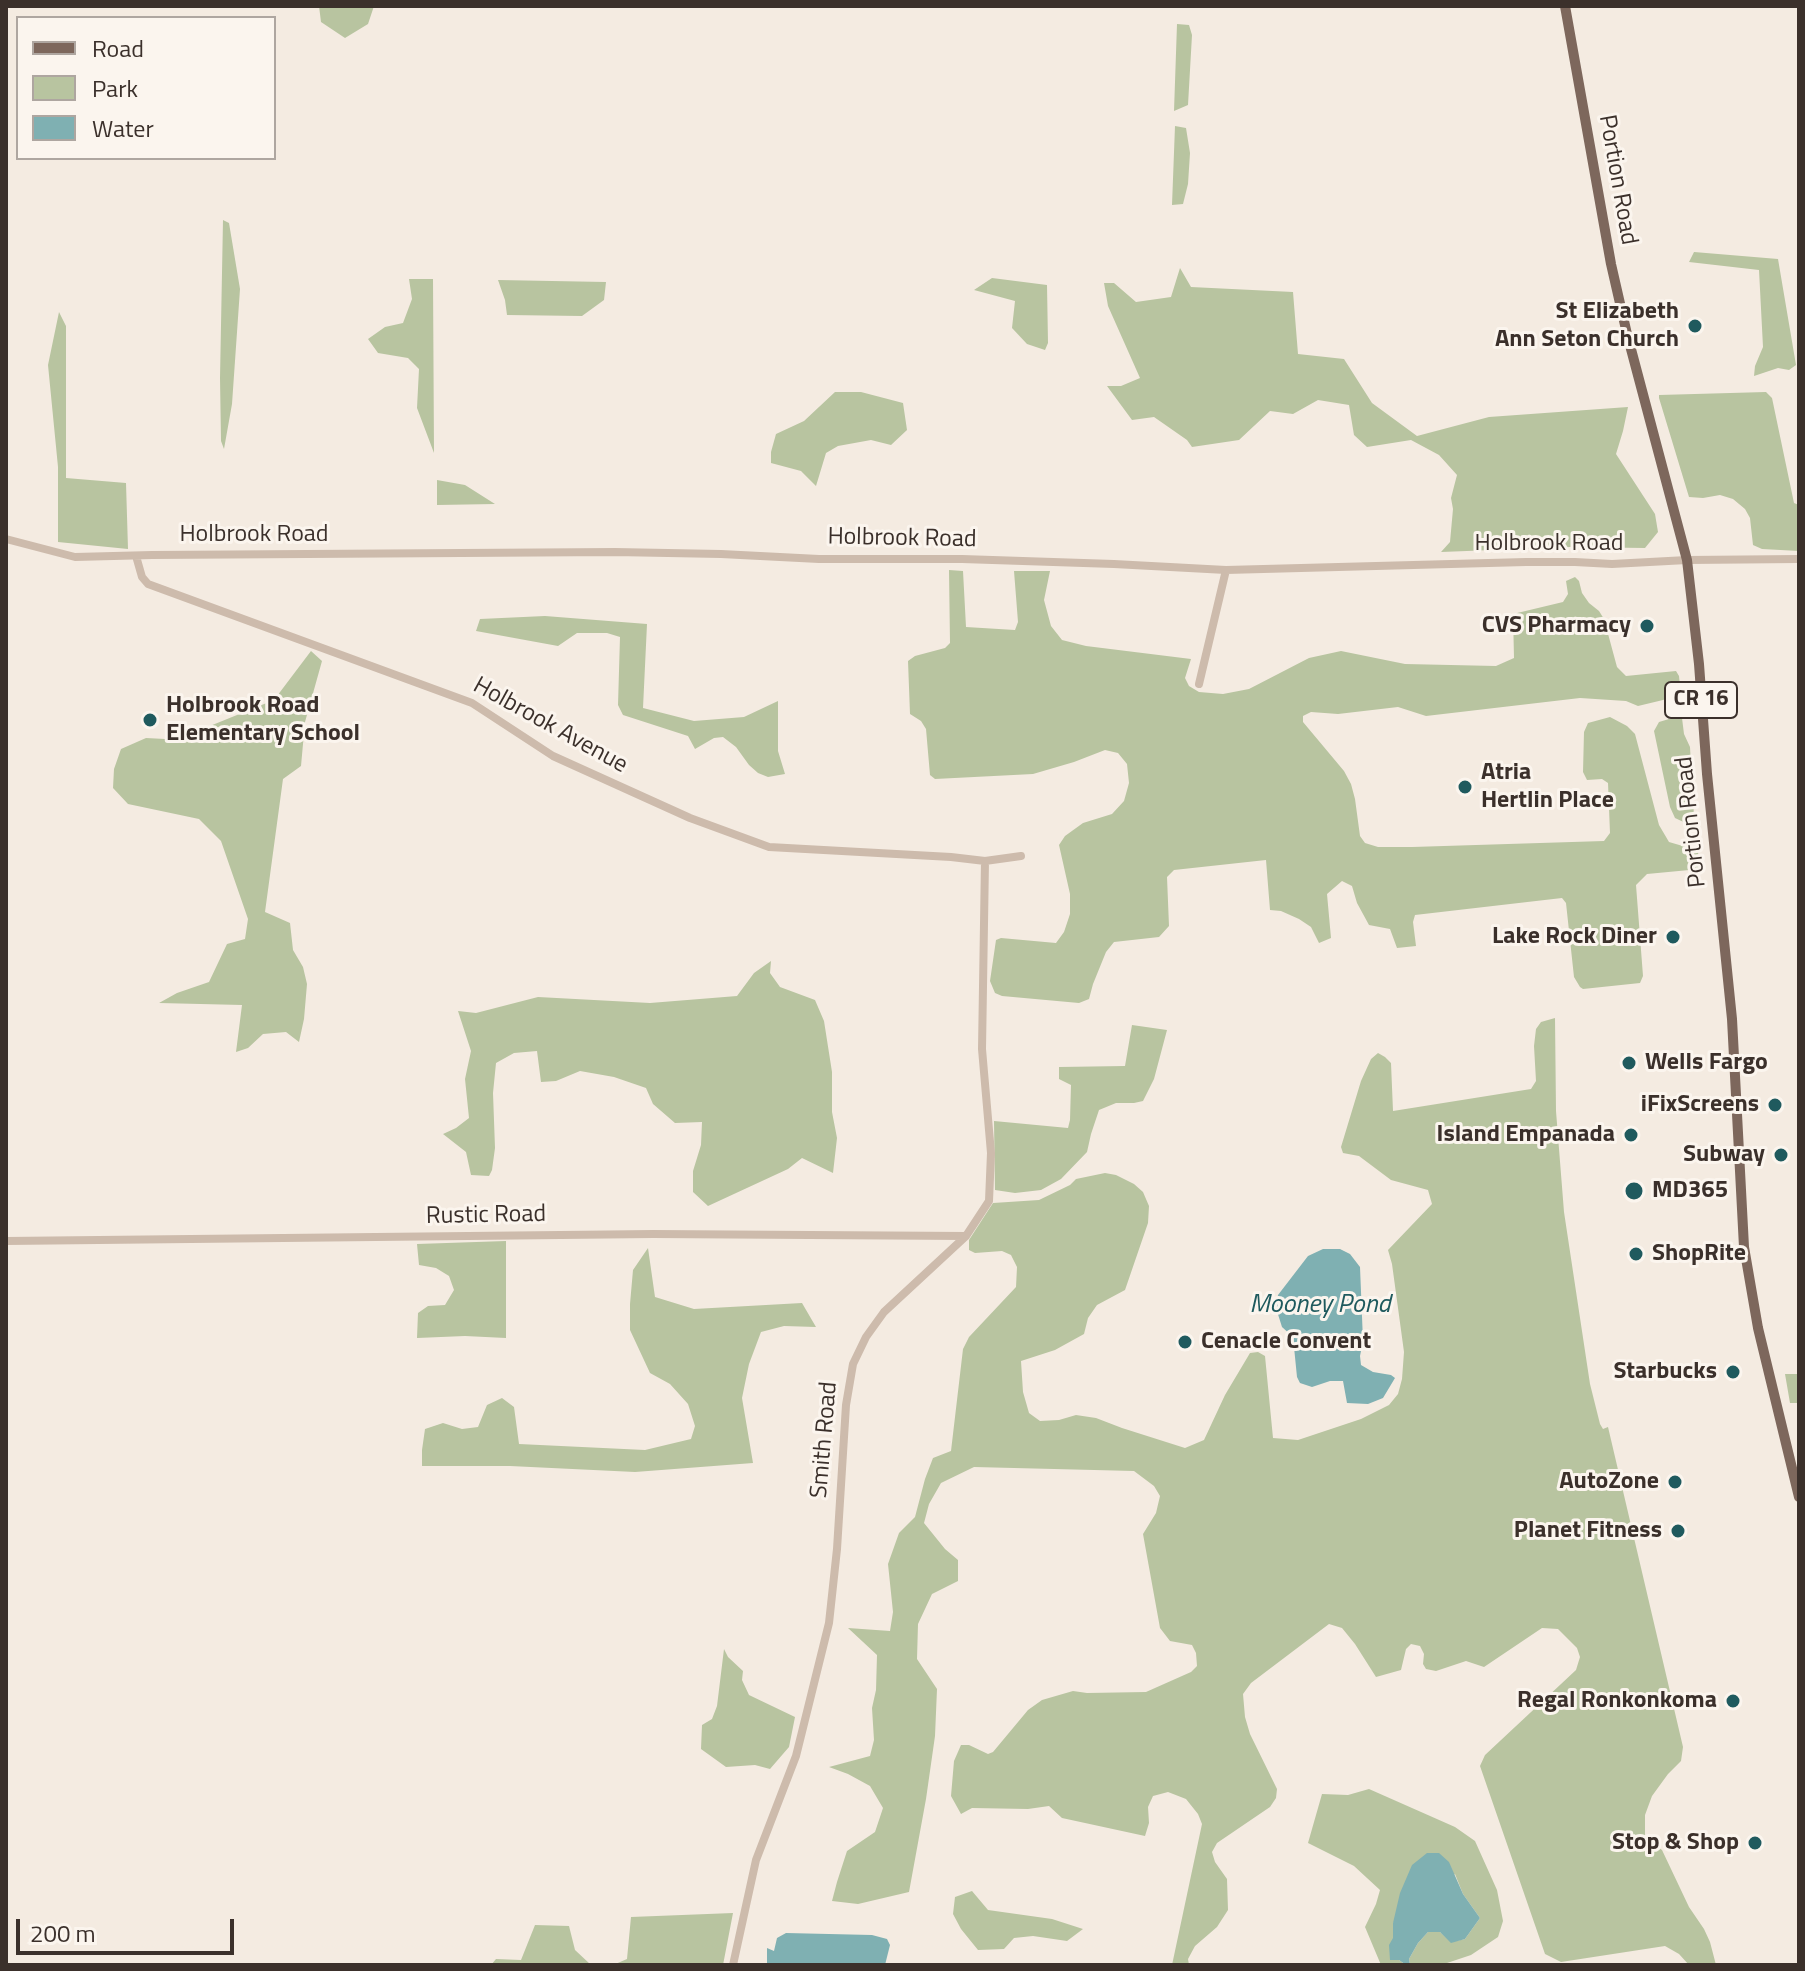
<!DOCTYPE html>
<html>
<head>
<meta charset="utf-8">
<style>
	body { margin:0 }
	#map { position:relative; width:1805px; height:1971px; overflow:hidden; background:#f4ebe1; font-family:"Titillium Web",sans-serif }
	canvas { display:block }
	.frame { position:absolute; inset:0; border:8px solid #3b302b; pointer-events:none }
	.legend { position:absolute; left:16px; top:16px; width:260px; height:144px; box-sizing:border-box; background:#fbf5ee; border:2px solid #aea6a0; margin:0; padding:10px 14px; list-style:none; font-size:24px; color:#3b302b }
	.legend li { display:flex; align-items:center; gap:16px; height:40px }
	.legend b { width:40px; border:2px solid #aea6a0 }
	.scale { position:absolute; left:16px; top:1919px; width:218px; height:36px; box-sizing:border-box; border:4px solid #3b302b; border-top:0; padding-left:10px; font-size:24px; line-height:28px; white-space:nowrap; color:#3b302b; -webkit-text-stroke:6px #fbf5ee; paint-order:stroke }
</style>
</head>
<body>
<div id="map">
<canvas width="1805" height="1971"></canvas>
<div class="frame"></div>
<ul class="legend">
<li><b style="height:10px;background:#7d675c"></b>Road</li>
<li><b style="height:22px;background:#b8c4a0"></b>Park</li>
<li><b style="height:22px;background:#7fb0b2"></b>Water</li>
</ul>
<div class="scale">200 m</div>
</div>
<script>
const ctx = document.querySelector('canvas').getContext('2d');
ctx.lineJoin = 'round';
function fill(path, color) { ctx.fillStyle = color; ctx.fill(path, 'evenodd'); }
const shape = rows => new Path2D(rows.map(r => 'M' + r).join(''));
function stroke(path, color, width, dash) { ctx.strokeStyle = color; ctx.lineWidth = width; ctx.lineCap = dash ? 'butt' : 'round'; ctx.setLineDash(dash || []); ctx.stroke(path); }
function drawText(font, color, halo, rows, align = 'center') {
  ctx.font = font + ' "Titillium Web",sans-serif'; ctx.lineWidth = 6; ctx.setLineDash([]); ctx.textBaseline = 'middle'; ctx.strokeStyle = halo; ctx.fillStyle = color; for (const [text, x, y, turn = 0] of rows) {
    ctx.save(); ctx.translate(x, y); ctx.rotate((+turn || 0) * Math.PI / 180); ctx.textAlign = isNaN(turn) ? turn : align; if (halo) ctx.strokeText(text, 0, 0); ctx.fillText(text, 0, 0); ctx.restore();
  }
}
const green = shape([
	[319,6,374,6,368,24,345,38,321,22],
	[1177,24,1189,25,1192,35,1188,105,1174,111],
	[1175,126,1186,128,1190,153,1188,184,1183,204,1172,205],
	[223,220,229,223,240,289,232,404,224,449,221,441,220,378],
	[1694,252,1778,259,1796,365,1789,370,1778,368,1754,376,1755,366,1763,347,1759,270,1689,262],
	[1180,268,1191,287,1293,292,1298,354,1344,359,1372,403,1417,436,1489,417,1628,407,1623,431,1616,454,1655,514,1658,532,1645,548,1570,547,1441,552,1450,542,1453,509,1451,498,1457,475,1439,455,1411,440,1367,447,1354,435,1349,405,1318,400,1293,414,1270,411,1239,440,1192,447,1187,440,1154,417,1132,420,1107,386,1121,386,1140,378,1108,306,1104,283,1114,283,1136,302,1171,297],
	[992,278,1047,285,1048,343,1045,350,1027,344,1012,328,1015,301,974,290],
	[409,279,433,279,434,453,417,408,419,369,408,358,378,353,368,339,385,327,403,323,412,299],
	[498,280,606,282,604,300,582,316,507,315,505,300],
	[59,312,66,326,66,478,126,483,128,549,58,542,58,467,48,365],
	[835,392,861,392,903,403,907,430,891,445,871,440,838,446,826,453,816,486,801,471,771,463,771,452,776,434,804,421],
	[1766,392,1772,398,1794,503,1799,505,1799,551,1762,549,1753,545,1750,518,1745,509,1733,499,1720,495,1703,498,1689,497,1659,398,1659,395],
	[437,480,465,485,495,504,437,505],
	[949,570,963,571,966,627,1015,630,1018,622,1014,571,1050,571,1044,600,1051,626,1062,640,1086,646,1191,659,1185,678,1189,686,1199,692,1223,694,1249,689,1309,658,1341,651,1405,664,1496,666,1514,658,1513,614,1563,602,1568,594,1566,581,1575,577,1579,581,1582,593,1589,603,1599,611,1604,619,1617,667,1626,676,1676,671,1679,676,1680,686,1677,694,1663,700,1638,706,1626,701,1580,698,1426,716,1398,707,1338,714,1311,712,1303,716,1303,722,1344,771,1351,784,1355,799,1360,836,1365,843,1378,847,1412,847,1604,841,1610,833,1608,783,1602,779,1587,780,1583,772,1584,732,1588,723,1610,717,1627,726,1635,734,1659,825,1669,842,1693,849,1698,852,1700,869,1647,874,1636,885,1643,976,1640,983,1583,989,1580,987,1574,977,1566,903,1562,898,1415,915,1413,922,1416,946,1397,948,1390,929,1369,925,1357,903,1352,886,1342,881,1327,894,1331,938,1319,943,1311,927,1299,919,1281,911,1270,910,1266,860,1174,870,1167,877,1169,926,1159,937,1114,942,1106,952,1093,984,1089,999,1079,1003,1002,996,995,993,990,981,996,940,1001,938,1056,943,1064,932,1070,914,1070,894,1059,845,1065,836,1083,823,1112,814,1124,801,1129,783,1127,764,1118,753,1105,750,1074,762,1033,774,935,779,930,775,926,729,921,721,910,714,908,661,915,656,945,648,950,643],
	[545,616,647,624,643,708,694,721,744,717,778,701,778,751,785,774,768,777,758,773,749,765,736,747,723,737,714,738,695,749,688,736,623,715,618,705,620,637,607,633,577,633,558,646,476,631,480,619],
	[311,651,322,661,305,722,301,766,283,779,265,912,290,923,293,950,303,967,307,984,304,1019,299,1042,286,1032,263,1034,248,1048,236,1052,242,1005,159,1003,177,993,209,982,227,944,245,939,248,919,221,841,199,819,128,804,113,788,114,769,121,749,146,738,184,740,200,730,274,700],
	[1679,716,1682,718,1684,734,1690,747,1694,816,1692,826,1675,818,1670,807,1654,731,1659,722],
	[771,961,770,973,780,987,815,1000,824,1021,832,1072,832,1112,837,1138,833,1173,802,1158,788,1169,708,1206,693,1192,693,1171,701,1145,702,1122,675,1123,653,1104,646,1088,614,1077,580,1071,556,1081,541,1082,537,1051,514,1053,496,1063,493,1093,495,1148,492,1170,489,1176,471,1175,466,1152,443,1134,456,1128,469,1118,465,1079,471,1051,458,1011,476,1013,538,997,650,1003,737,996,754,973],
	[1555,1018,1556,1111,1564,1212,1590,1384,1600,1424,1603,1429,1608,1427,1683,1747,1681,1761,1668,1774,1652,1796,1645,1815,1645,1838,1662,1850,1689,1907,1704,1929,1710,1942,1716,1965,1689,1965,1679,1954,1665,1946,1561,1962,1545,1954,1480,1766,1485,1755,1576,1670,1580,1657,1577,1648,1558,1629,1542,1628,1484,1667,1466,1661,1436,1671,1426,1669,1423,1664,1424,1654,1420,1646,1411,1644,1406,1649,1401,1670,1376,1677,1355,1644,1342,1628,1329,1624,1251,1683,1243,1694,1245,1717,1250,1734,1277,1789,1276,1798,1270,1807,1217,1843,1212,1852,1215,1862,1227,1879,1228,1910,1217,1927,1195,1946,1188,1959,1189,1965,1172,1965,1202,1824,1198,1814,1186,1799,1168,1792,1153,1796,1148,1807,1149,1823,1145,1836,1062,1818,1049,1806,1028,1809,972,1808,961,1814,951,1796,954,1761,961,1745,969,1745,988,1754,993,1752,1028,1710,1042,1700,1073,1691,1087,1693,1146,1692,1191,1672,1197,1666,1196,1653,1192,1645,1170,1641,1160,1628,1143,1534,1156,1513,1160,1496,1154,1486,1134,1471,974,1467,941,1483,929,1504,924,1523,945,1549,958,1560,958,1581,932,1594,918,1624,917,1659,937,1689,935,1736,926,1799,909,1892,858,1904,832,1901,837,1882,847,1851,875,1832,883,1808,870,1786,848,1774,829,1767,870,1756,874,1740,872,1708,876,1690,877,1655,848,1628,890,1631,893,1612,888,1564,899,1533,915,1517,925,1479,933,1458,951,1451,963,1349,969,1337,1016,1287,1017,1267,1011,1255,1002,1251,975,1253,969,1250,969,1240,993,1203,1039,1200,1070,1185,1076,1179,1105,1173,1116,1175,1134,1184,1143,1192,1149,1206,1148,1223,1125,1290,1097,1305,1088,1318,1084,1334,1055,1350,1021,1361,1023,1392,1029,1413,1040,1421,1059,1420,1076,1415,1096,1418,1122,1428,1185,1448,1204,1440,1225,1395,1250,1353,1258,1352,1265,1356,1273,1438,1298,1440,1361,1419,1389,1405,1398,1394,1402,1379,1404,1352,1392,1264,1388,1250,1432,1204,1428,1190,1391,1180,1359,1156,1343,1153,1341,1147,1361,1081,1371,1059,1378,1053,1385,1057,1391,1063,1393,1111,1531,1089,1536,1081,1534,1046,1536,1029,1541,1022],
	[1132,1025,1167,1030,1154,1079,1143,1101,1134,1103,1116,1103,1099,1110,1091,1134,1087,1152,1061,1179,1041,1190,1015,1193,995,1190,994,1121,1068,1128,1070,1120,1071,1085,1059,1079,1059,1067,1125,1066],
	[506,1241,506,1338,465,1336,417,1338,418,1313,428,1306,445,1305,454,1290,449,1276,436,1268,419,1265,417,1244],
	[648,1248,655,1297,694,1309,802,1303,816,1327,784,1326,761,1332,749,1364,742,1398,753,1463,635,1472,510,1466,422,1466,422,1450,425,1429,443,1423,462,1429,478,1427,487,1405,502,1398,514,1407,519,1444,645,1450,691,1439,695,1426,688,1404,670,1384,650,1373,630,1330,630,1304,633,1270],
	[1785,1374,1799,1374,1799,1403,1790,1403],
	[724,1649,728,1657,743,1671,742,1680,749,1695,795,1717,789,1747,770,1769,755,1765,726,1767,701,1749,702,1725,712,1719,717,1706],
	[1369,1789,1455,1827,1475,1841,1497,1890,1503,1921,1498,1937,1471,1955,1441,1965,1410,1965,1409,1959,1418,1943,1428,1932,1440,1932,1451,1942,1465,1939,1480,1918,1463,1894,1455,1874,1393,1923,1393,1938,1399,1960,1406,1965,1381,1965,1365,1927,1376,1904,1380,1890,1354,1866,1308,1843,1322,1794,1348,1795],
	[972,1891,988,1910,1052,1919,1083,1929,1067,1941,1033,1936,1014,1938,1004,1949,978,1950,961,1929,953,1914,955,1897],
	[733,1913,723,1965,613,1965,627,1959,631,1917],
	[535,1925,569,1926,575,1950,590,1964,598,1965,491,1965,496,1959,521,1960]
]);
const water = shape([
	[1323,1249,1340,1249,1350,1254,1360,1267,1363,1341,1360,1356,1361,1365,1373,1372,1391,1375,1395,1378,1383,1398,1368,1404,1347,1403,1343,1381,1330,1381,1312,1387,1300,1383,1297,1377,1293,1337,1282,1327,1276,1308,1278,1295,1308,1256],
	[1427,1853,1439,1853,1449,1862,1463,1894,1480,1918,1465,1939,1451,1943,1440,1932,1428,1932,1418,1943,1409,1959,1410,1965,1406,1965,1399,1960,1390,1960,1389,1945,1393,1938,1393,1923,1400,1893,1412,1865],
	[786,1933,872,1935,887,1939,890,1945,885,1965,847,1963,836,1965,767,1965,767,1948,774,1951,777,1938]
]);
const tertiary = shape([
	[6,539,75,557,152,555,615,552,721,554,819,559,962,559,1114,564,1226,570,1526,562,1575,562,1612,564,1687,560,1799,559],
	[136,556,142,577,148,584,472,703,553,756,690,818,769,847,951,857,985,861,1021,856],
	[1199,684,1226,570],
	[6,1241,653,1234,966,1236],
	[733,1965,756,1860,796,1756,829,1623,837,1549,846,1405,853,1364,866,1337,884,1312,966,1236,989,1201,991,1153,982,1049,985,861]
]);
const primary = shape([
	[1565,6,1611,264,1627,334,1687,560,1699,664,1707,774,1732,1019,1744,1247,1758,1328,1799,1497]
]);
const markers = [
	[1695,326,8,"#1f5a5e"],
	[1647,626,8,"#1f5a5e"],
	[150,720,8,"#1f5a5e"],
	[1465,787,8,"#1f5a5e"],
	[1673,937,8,"#1f5a5e"],
	[1629,1063,8,"#1f5a5e"],
	[1775,1105,8,"#1f5a5e"],
	[1631,1135,8,"#1f5a5e"],
	[1781,1155,8,"#1f5a5e"],
	[1634,1191,10,"#1f5a5e"],
	[1636,1254,8,"#1f5a5e"],
	[1185,1342,8,"#1f5a5e"],
	[1733,1372,8,"#1f5a5e"],
	[1675,1482,8,"#1f5a5e"],
	[1678,1531,8,"#1f5a5e"],
	[1733,1701,8,"#1f5a5e"],
	[1755,1843,8,"#1f5a5e"]
];
const shields = [
	[1701,700,72]
];
const shieldNames = [
	["CR 16",1701,700]
];
const streetNames = [
	["Portion Road",1617,180,80],
	["Holbrook Road",254,535],
	["Holbrook Road",902,539,1],
	["Holbrook Road",1549,544],
	["Holbrook Avenue",550,726,29],
	["Portion Road",1692,822,-96],
	["Rustic Road",486,1216,-1],
	["Smith Road",825,1440,-85]
];
const poiNames = [
	["St Elizabeth",1679,312],
	["Ann Seton Church",1679,340],
	["CVS Pharmacy",1631,626],
	["Holbrook Road",166,706,"left"],
	["Elementary School",166,734,"left"],
	["Atria",1481,773,"left"],
	["Hertlin Place",1481,801,"left"],
	["Lake Rock Diner",1657,937],
	["Wells Fargo",1645,1063,"left"],
	["iFixScreens",1759,1105],
	["Island Empanada",1615,1135],
	["Subway",1765,1155],
	["MD365",1652,1191,"left"],
	["ShopRite",1652,1254,"left"],
	["Cenacle Convent",1201,1342,"left"],
	["Starbucks",1717,1372],
	["AutoZone",1659,1482],
	["Planet Fitness",1662,1531],
	["Regal Ronkonkoma",1717,1701],
	["Stop & Shop",1739,1843]
];
const waterNames = [
	["Mooney Pond",1320,1306]
];
fill(green, '#b8c4a0');
fill(water, '#7fb0b2');
stroke(tertiary, '#cdbbac', 8);
stroke(primary, '#7d675c', 10);
for (const [x, y, r, color] of markers) { const dot = new Path2D(); dot.arc(x, y, r, 0, 2 * Math.PI); ctx.fillStyle = color; ctx.fill(dot); stroke(dot, '#fbf5ee', 3); }
for (const [x, y, w] of shields) { const box = new Path2D(); box.roundRect(x - w / 2, y - 18, w, 36, 6); ctx.fillStyle = '#fbf5ee'; ctx.fill(box); stroke(box, '#3b302b', 2); }
drawText('bold 22px', '#3b302b', null, shieldNames);
drawText('24px', '#3b302b', '#fbf5ee', streetNames);
drawText('bold 24px', '#3b302b', '#fbf5ee', poiNames, 'right');
drawText('italic 26px', '#1f5a5e', '#fbf5ee', waterNames);
</script>
</body>
</html>
